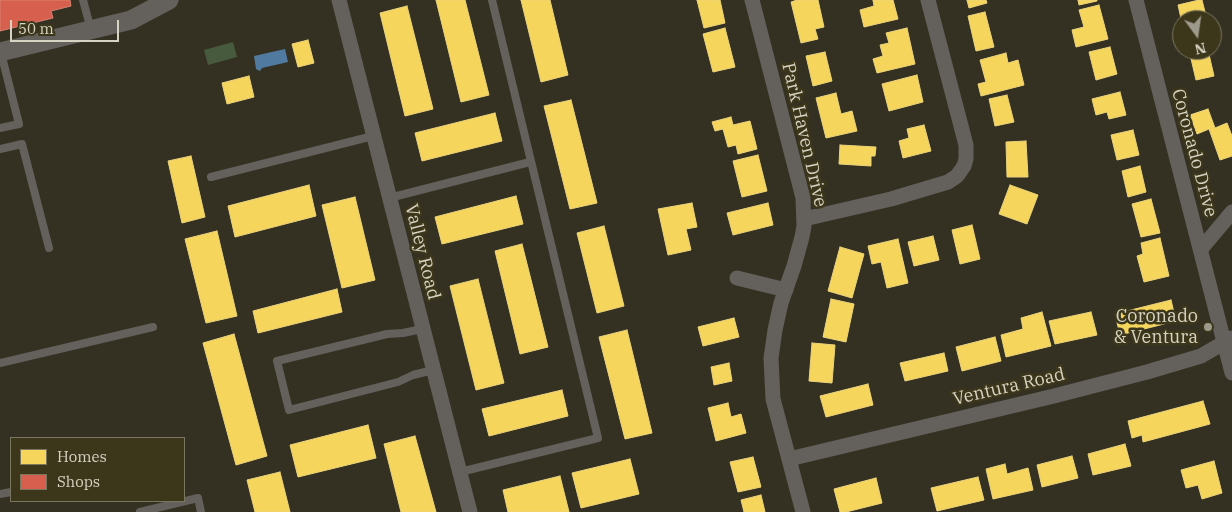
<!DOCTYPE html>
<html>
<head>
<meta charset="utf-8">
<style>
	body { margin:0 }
	#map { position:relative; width:1232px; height:512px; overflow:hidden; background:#343123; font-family:"IBM Plex Serif",serif }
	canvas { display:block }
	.legend { position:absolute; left:10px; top:437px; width:175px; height:65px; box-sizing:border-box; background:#3c361b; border:1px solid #7a755e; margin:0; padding:6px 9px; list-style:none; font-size:15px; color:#d6d3c3 }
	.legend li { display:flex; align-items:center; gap:10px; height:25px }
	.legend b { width:25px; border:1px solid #7a755e }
	.north { position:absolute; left:1172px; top:10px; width:50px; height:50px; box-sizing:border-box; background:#3c361b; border:1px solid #7a755e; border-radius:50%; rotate:166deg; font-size:14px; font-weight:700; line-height:20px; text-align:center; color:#d6d3c3 }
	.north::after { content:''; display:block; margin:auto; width:18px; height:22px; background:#9d9a8b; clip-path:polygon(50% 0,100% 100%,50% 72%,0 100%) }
	.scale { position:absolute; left:10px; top:20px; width:109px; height:22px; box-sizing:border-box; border:2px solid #d6d3c3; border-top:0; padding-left:6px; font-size:15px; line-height:18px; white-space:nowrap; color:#d6d3c3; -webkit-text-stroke:4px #3c361b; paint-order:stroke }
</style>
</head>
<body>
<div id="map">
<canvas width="1232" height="512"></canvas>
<ul class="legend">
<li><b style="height:14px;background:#f6d55c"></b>Homes</li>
<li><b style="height:14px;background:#d6604d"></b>Shops</li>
</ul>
<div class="north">N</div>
<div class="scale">50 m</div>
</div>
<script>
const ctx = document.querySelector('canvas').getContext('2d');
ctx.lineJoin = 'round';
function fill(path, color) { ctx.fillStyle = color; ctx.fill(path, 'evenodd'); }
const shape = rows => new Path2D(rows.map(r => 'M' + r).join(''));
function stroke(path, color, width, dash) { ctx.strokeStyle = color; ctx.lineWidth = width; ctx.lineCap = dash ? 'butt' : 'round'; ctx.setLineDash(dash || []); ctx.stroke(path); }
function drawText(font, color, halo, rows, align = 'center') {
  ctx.font = font + ' "IBM Plex Serif",serif'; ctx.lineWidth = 5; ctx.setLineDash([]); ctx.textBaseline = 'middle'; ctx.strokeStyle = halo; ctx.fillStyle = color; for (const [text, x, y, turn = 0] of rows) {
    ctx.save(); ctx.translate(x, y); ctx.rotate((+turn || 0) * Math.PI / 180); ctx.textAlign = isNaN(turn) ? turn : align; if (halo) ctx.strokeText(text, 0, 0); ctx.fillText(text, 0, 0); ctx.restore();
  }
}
const green = shape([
	[233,42,237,57,208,65,204,50]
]);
const water = shape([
	[285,49,288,62,262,68,260,71,256,69,254,56]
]);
const homes = shape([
	[436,0,465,0,489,95,461,102,436,0],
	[521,0,550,0,568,75,541,82,521,0],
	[697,0,720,0,725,23,704,28,697,0],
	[797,0,818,0,824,27,815,29,818,39,801,43,791,2,797,0],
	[873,0,893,0,898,19,864,27,860,10,874,6,873,0],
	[967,0,986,0,987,3,969,8,967,0],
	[1078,0,1097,0,1097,1,1079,5,1078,0],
	[1199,0,1202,0,1207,20,1182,20,1182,23,1178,5,1199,0],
	[1099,5,1108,39,1076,47,1072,30,1084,27,1079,10,1099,5],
	[407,6,433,109,405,116,380,13,407,6],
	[985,12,994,47,976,51,968,16,985,12],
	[725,28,735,67,713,72,703,34,725,28],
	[907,28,915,64,877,73,873,59,883,56,880,45,889,43,886,33,907,28],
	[308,40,314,63,298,67,292,44,308,40],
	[1110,47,1117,74,1096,80,1089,52,1110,47],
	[1189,50,1208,50,1214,76,1196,80,1189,50],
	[825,52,832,81,813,86,806,56,825,52],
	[1006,53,1008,63,1018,60,1024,85,981,96,978,84,986,82,980,60,1006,53],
	[917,75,923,102,889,111,882,84,917,75],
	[249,76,254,97,227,104,222,83,249,76],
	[1120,92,1126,115,1109,119,1107,112,1096,115,1092,99,1120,92],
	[836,93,841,114,852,111,857,131,826,138,816,98,836,93],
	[1007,95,1014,122,995,126,989,99,1007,95],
	[571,100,597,203,570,209,544,106,571,100],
	[1208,109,1215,128,1227,123,1232,136,1232,156,1220,160,1209,129,1197,134,1190,115,1208,109],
	[495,113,502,141,422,161,415,133,495,113],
	[731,117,733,125,750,121,757,149,738,154,736,145,728,147,723,129,715,131,712,122,731,117],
	[924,125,931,151,903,158,899,141,909,138,907,129,924,125],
	[1133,130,1139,155,1117,160,1111,135,1133,130],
	[1026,141,1028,177,1007,177,1006,142,1026,141],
	[840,145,876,147,875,156,871,156,871,166,839,164,840,145],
	[758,155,767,191,742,197,733,161,758,155],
	[191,156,205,217,182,223,168,161,191,156],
	[1140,166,1146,192,1128,197,1122,171,1140,166],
	[309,185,316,216,235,237,228,206,309,185],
	[1010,185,1038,195,1027,224,999,214,1010,185],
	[516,196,523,224,442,244,435,217,516,196],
	[355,197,375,280,342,288,322,205,355,197],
	[1151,199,1160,233,1141,237,1132,204,1151,199],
	[692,203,697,227,686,229,691,250,668,255,658,209,692,203],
	[768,203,773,225,733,235,727,213,768,203],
	[972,225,980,259,960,264,952,230,972,225],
	[604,226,624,306,597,313,577,233,604,226],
	[217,231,237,316,206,323,185,239,217,231],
	[933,236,939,260,914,266,908,242,933,236],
	[1160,238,1169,276,1144,282,1137,256,1143,254,1141,243,1160,238],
	[898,239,908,283,887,288,881,262,872,264,868,246,898,239],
	[522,244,548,347,520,354,495,251,522,244],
	[840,247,864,254,852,298,828,291,840,247],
	[478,279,504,383,476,390,450,286,478,279],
	[337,289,342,312,258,333,253,311,337,289],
	[831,299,854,304,846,342,823,337,831,299],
	[1171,300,1176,321,1120,335,1115,314,1171,300],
	[1042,312,1051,346,1006,357,1001,335,1023,329,1021,318,1042,312],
	[1091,312,1097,335,1055,344,1049,321,1091,312],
	[734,318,739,337,703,346,698,327,734,318],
	[627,330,652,433,625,439,599,337,627,330],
	[234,334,267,456,236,465,203,343,234,334],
	[995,337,1001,361,962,371,956,347,995,337],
	[812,343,835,345,832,383,809,381,812,343],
	[944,353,948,371,905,381,900,363,944,353],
	[729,363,732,381,714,385,711,367,729,363],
	[868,384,873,405,826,417,820,396,868,384],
	[562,390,568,416,489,436,482,409,562,390],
	[1203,401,1210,424,1143,442,1142,435,1132,438,1128,421,1203,401],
	[728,403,731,417,741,414,746,433,716,441,708,408,728,403],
	[368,425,376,458,298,477,290,445,368,425],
	[415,436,436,512,401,512,384,444,415,436],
	[1125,444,1131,466,1093,475,1088,454,1125,444],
	[1072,456,1078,478,1042,487,1037,465,1072,456],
	[753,457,761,487,738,492,730,462,753,457],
	[630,459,639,494,581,508,572,473,630,459],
	[1214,461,1222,493,1202,499,1198,485,1186,488,1181,470,1214,461],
	[1005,464,1007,474,1028,468,1033,490,993,499,986,469,1005,464],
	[280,472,290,512,255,512,247,480,280,472],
	[560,476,569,512,508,512,503,490,560,476],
	[978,477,984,500,937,511,931,488,978,477],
	[876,478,882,503,846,512,840,512,834,489,876,478],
	[761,495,765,512,744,512,741,500,761,495]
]);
const shops = shape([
	[0,0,70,0,71,6,51,11,53,18,0,31,0,0]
]);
const service = shape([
	[83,0,91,30],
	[0,128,19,124,1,53],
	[0,149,22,144,49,248],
	[211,177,373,136],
	[389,198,530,162],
	[422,329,403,333,387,334,277,361,289,410,398,382,413,375,433,370],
	[0,363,153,327],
	[460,472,598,438,492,0],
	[0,494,11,492],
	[140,512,198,498,201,512]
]);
const minor = shape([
	[339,0,470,512],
	[752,0,803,198,804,226,802,237,794,266,781,303,775,330,771,358,773,399,803,512],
	[1136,0,1232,373],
	[804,219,891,199,948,182,957,176,964,166,966,159,966,145,928,0],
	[1201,249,1232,212],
	[737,278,786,290],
	[789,459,1054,396,1147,372,1201,356,1232,338]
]);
const tertiary = shape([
	[0,52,131,20,169,0]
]);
const markers = [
	[1208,327,5,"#9d9a8b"]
];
const streetNames = [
	["Park Haven Drive",804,135,77],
	["Coronado Drive",1194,153,75],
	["Valley Road",422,252,76],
	["Ventura Road",1009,387,-13]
];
const poiNames = [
	["Coronado",1198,317],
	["& Ventura",1198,338]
];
fill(green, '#485a3d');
fill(water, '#507a9f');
fill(homes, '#f6d55c');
stroke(homes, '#ecd47b', 1);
fill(shops, '#d6604d');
stroke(shops, '#d68270', 1);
stroke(service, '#64615c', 8);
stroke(minor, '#64615c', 15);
stroke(tertiary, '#64615c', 19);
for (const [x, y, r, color] of markers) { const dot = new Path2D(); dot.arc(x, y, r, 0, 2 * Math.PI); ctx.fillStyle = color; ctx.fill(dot); stroke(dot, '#3c361b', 2); }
drawText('18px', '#d6d3c3', '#3c361b', streetNames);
drawText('18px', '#d6d3c3', '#3c361b', poiNames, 'right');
</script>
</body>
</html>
